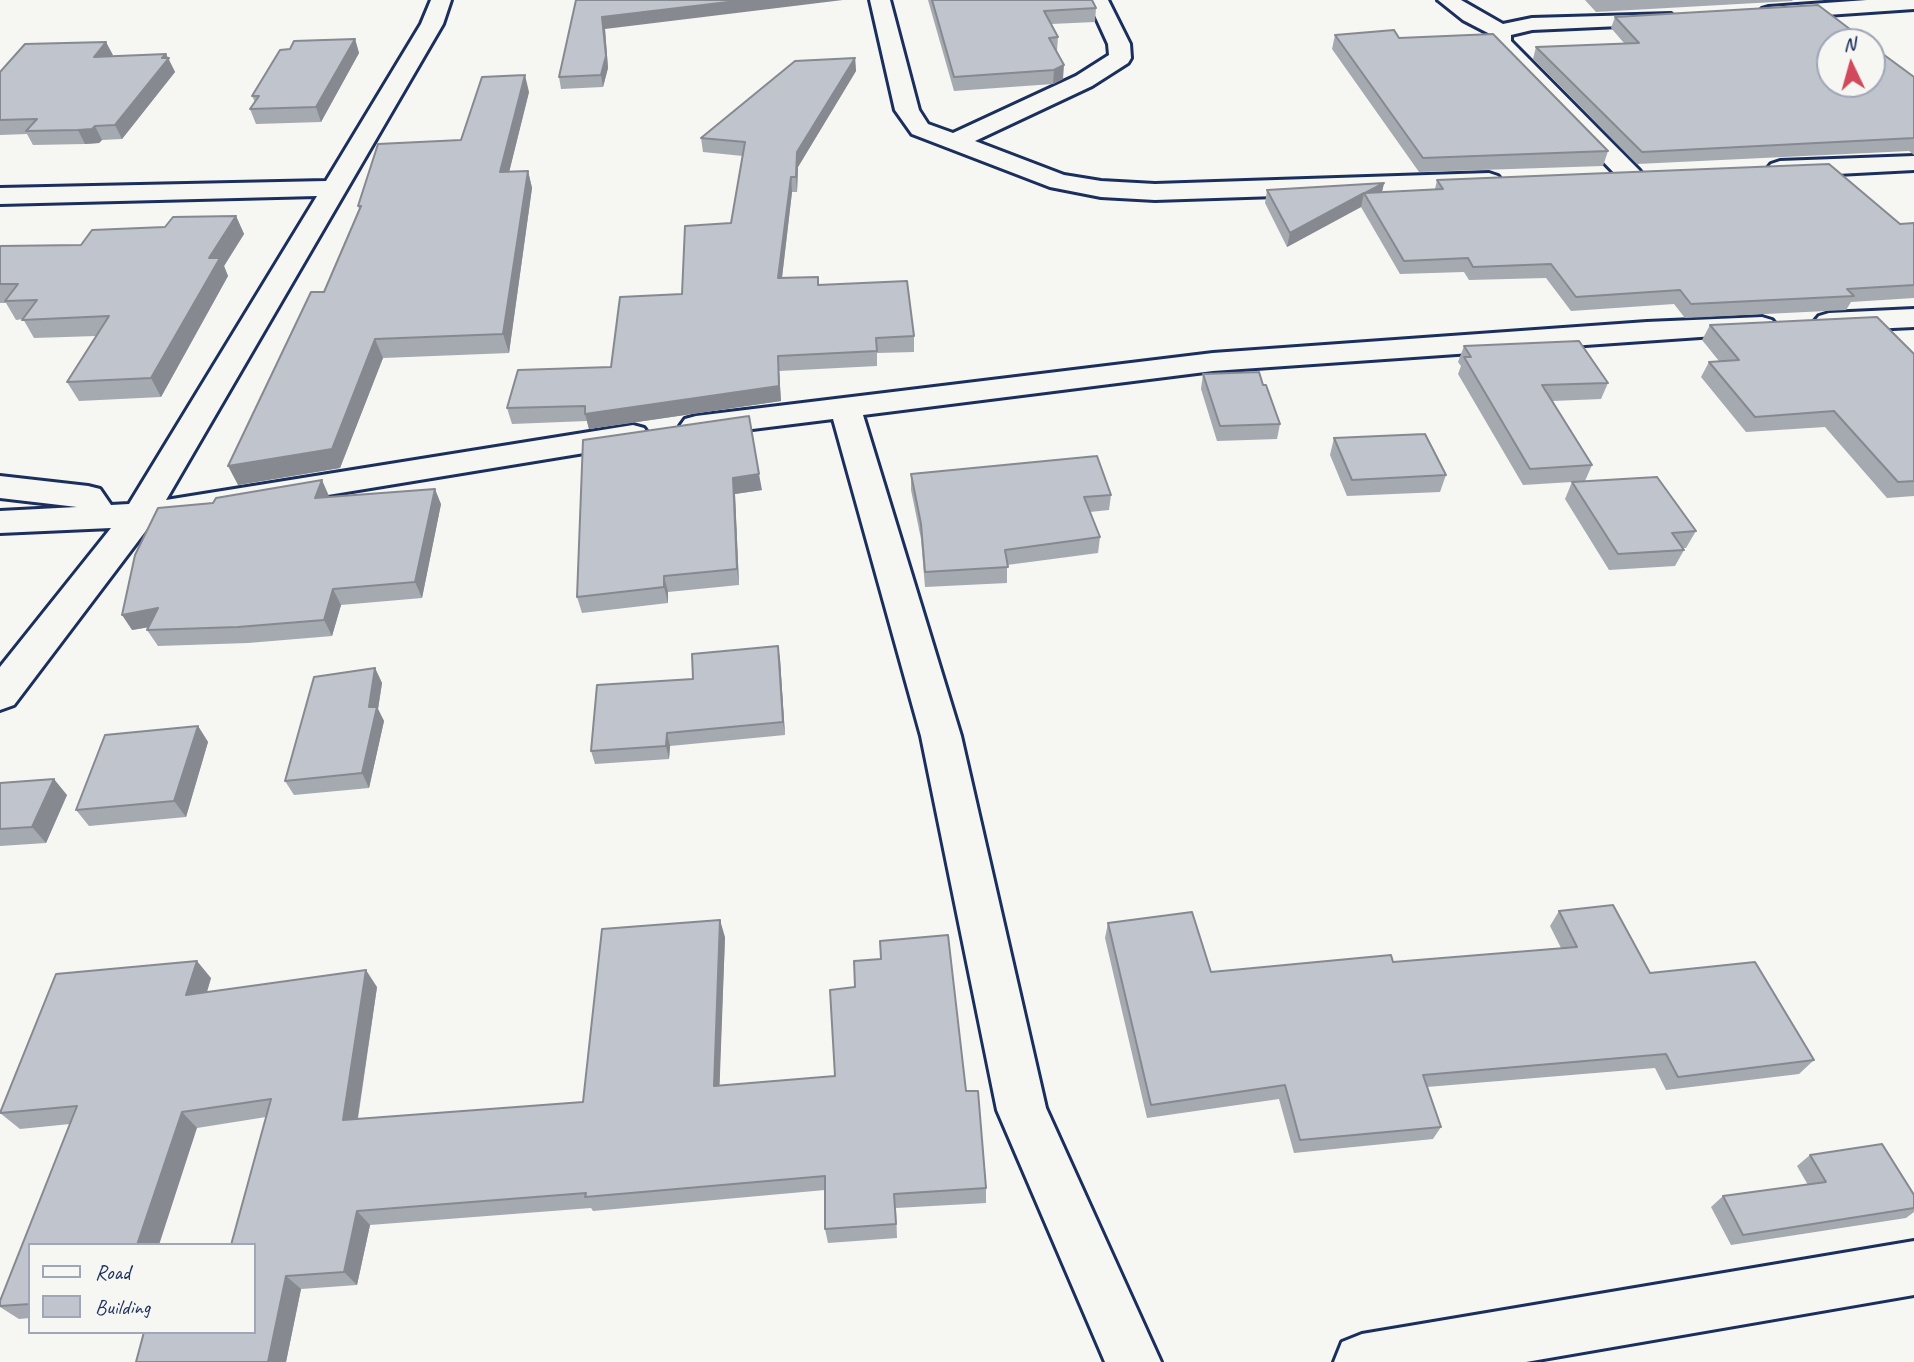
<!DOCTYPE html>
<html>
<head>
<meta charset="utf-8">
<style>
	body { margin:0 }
	#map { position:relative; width:1914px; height:1362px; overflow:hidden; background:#f6f6f2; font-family:Caveat,sans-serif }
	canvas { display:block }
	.legend { position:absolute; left:28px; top:1243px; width:228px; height:91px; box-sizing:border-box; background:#f6f6f2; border:2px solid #9ea6b7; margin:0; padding:9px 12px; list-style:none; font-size:21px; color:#1b2f5e }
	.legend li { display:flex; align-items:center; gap:14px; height:35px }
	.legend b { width:35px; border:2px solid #9ea6b7 }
	.north { position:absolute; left:1816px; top:28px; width:70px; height:70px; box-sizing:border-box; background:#f6f6f2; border:2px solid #9ea6b7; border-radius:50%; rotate:355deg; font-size:19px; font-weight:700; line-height:28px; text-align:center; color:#1b2f5e }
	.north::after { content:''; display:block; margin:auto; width:24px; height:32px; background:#d1495b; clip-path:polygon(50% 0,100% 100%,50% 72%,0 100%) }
</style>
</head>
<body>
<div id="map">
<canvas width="1914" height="1362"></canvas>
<ul class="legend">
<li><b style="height:9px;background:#f6f6f2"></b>Road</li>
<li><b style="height:19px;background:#c0c4cd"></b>Building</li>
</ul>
<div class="north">N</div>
</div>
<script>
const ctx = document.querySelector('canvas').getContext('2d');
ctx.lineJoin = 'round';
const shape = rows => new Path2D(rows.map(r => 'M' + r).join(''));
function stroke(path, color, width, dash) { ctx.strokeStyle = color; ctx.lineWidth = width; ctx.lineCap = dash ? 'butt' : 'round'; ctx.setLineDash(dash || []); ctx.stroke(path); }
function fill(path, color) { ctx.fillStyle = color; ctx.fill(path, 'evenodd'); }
const street = shape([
	[431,0,451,0,443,24,166,500,633,425,644,428,649,435,644,442,633,445,151,524,14,705,0,710,0,667,111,528,0,533,0,511,77,507,0,498,0,476,88,486,100,489,111,505,129,504,317,196,0,204,0,188,326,181,421,24,431,0],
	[870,0,890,0,919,110,928,124,953,133,1076,76,1109,55,1108,44,1088,0,1108,0,1130,44,1131,58,1128,63,1092,86,975,141,1064,175,1101,181,1155,184,1489,173,1498,176,1502,181,1498,186,1489,189,1155,200,1101,197,1050,187,912,134,895,110,870,0],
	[1438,0,1461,0,1503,24,1532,18,1671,14,1675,18,1671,22,1664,24,1532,30,1511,35,1511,41,1639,170,1643,175,1639,180,1630,183,1621,180,1492,47,1489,42,1490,34,1463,20,1438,0],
	[1867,0,1914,0,1914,9,1769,19,1762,17,1759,13,1762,9,1769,7,1867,0],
	[1914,156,1914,170,1780,177,1771,174,1767,169,1771,164,1780,161,1914,156],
	[1914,309,1914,327,1829,331,1819,328,1814,322,1819,316,1829,313,1914,309],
	[1762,317,1772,320,1777,326,1772,332,1213,371,863,415,961,736,1046,1108,1161,1362,1105,1362,997,1110,921,736,833,419,696,436,685,433,680,426,685,419,696,416,1213,353,1647,322,1762,317],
	[1914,1241,1914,1295,1526,1362,1334,1362,1342,1342,1362,1334,1914,1241]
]);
const wall = shape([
	[928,0,1092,0,1096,8,1095,22,1051,24,1058,37,1057,51,1056,51,1063,79,1053,84,954,91],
	[1585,0,1793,0,1792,1,1596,12],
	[1615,17,1914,77,1914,155,1909,151,1637,164,1533,59,1536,47,1624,43,1611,28],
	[605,29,608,68,603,87,561,89,559,77],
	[1335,35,1399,38,1608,151,1603,166,1419,172,1332,49],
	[355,39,359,53,321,122,256,124,250,109,255,102,252,96,290,49],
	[106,42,112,56,166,54,175,72,122,139,102,140,99,143,85,144,33,145,27,134,0,135,0,72],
	[855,58,856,71,798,167,797,192,792,192,782,278,818,285,914,336,914,352,877,353,877,366,779,371,781,401,589,429,587,421,512,424,507,408,611,367,682,294,731,223,743,156,703,152,701,138],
	[529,92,509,171,528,171,532,188,509,353,383,358,340,468,238,485,324,292,359,209,358,206,461,140],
	[1437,180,1900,224,1914,223,1914,298,1851,302,1846,310,1685,318,1674,304,1571,311,1546,278,1469,280,1464,272,1400,274,1361,207,1287,247,1265,203,1267,190,1384,183,1382,192,1435,189],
	[236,216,244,234,224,266,228,276,161,397,79,401,67,382,96,336,34,338,23,319,16,320,6,303,0,303,0,246,81,245,165,227],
	[1710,325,1914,354,1914,496,1887,498,1825,427,1746,432,1701,377,1709,362,1719,361,1702,340],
	[1464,346,1608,383,1601,399,1552,401,1592,465,1585,481,1696,531,1686,548,1683,548,1684,550,1675,566,1609,570,1565,499,1572,482,1523,485,1458,374,1461,366,1458,362],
	[1203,374,1263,385,1280,424,1277,439,1217,441,1201,389],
	[1334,438,1446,475,1440,492,1347,496,1330,455],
	[583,440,762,490,735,494,739,585,668,592,668,603,582,613,577,597],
	[911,474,1111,495,1109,510,1090,512,1100,537,1098,553,1007,565,1007,583,925,587,921,539,911,490],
	[329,496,329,497,441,504,422,598,341,605,332,636,248,643,158,646,147,630,149,627,132,630],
	[778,646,780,659,785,735,670,746,669,759,595,764,591,751,693,679],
	[375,668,382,683,378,709,384,721,369,788,294,795,285,781],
	[198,726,208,742,186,817,89,826,76,810],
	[0,783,67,795,46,843,0,846],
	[1559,911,1650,973,1814,1060,1799,1074,1666,1090,1655,1068,1427,1087,1441,1127,1433,1139,1294,1153,1279,1099,1147,1118,1105,938,1108,923,1211,972,1393,962,1561,948,1550,926],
	[725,937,719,1086,966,1091,986,1188,986,1203,896,1208,897,1238,828,1243,825,1229,825,1190,593,1211,591,1208,370,1225,357,1285,301,1289,286,1362,136,1362,254,1332,266,1117,197,1128,30,1245,30,1318,19,1319,0,1307,0,1301,70,1124,20,1129,0,1113,211,978,207,992,377,987,358,1119,583,1102],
	[1810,1155,1914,1195,1914,1212,1906,1218,1731,1245,1711,1207,1723,1196,1808,1185,1797,1166]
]);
const shadedWall = shape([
	[745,0,843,0,605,29,608,68,603,87,601,75,602,17],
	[355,39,359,53,321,122,316,107],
	[106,42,113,55,100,70,94,57],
	[166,54,175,72,122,139,115,125],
	[855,58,856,71,798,167,797,192,796,177,797,152],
	[1064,65,1063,79,1053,84,1054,70],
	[525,75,529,92,505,189,500,172],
	[95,126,102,140,99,143,85,144,78,130],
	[528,171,532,188,509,353,503,334],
	[791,177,792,192,780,294,778,278],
	[1384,183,1381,196,1365,193],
	[1364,193,1361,207,1287,247,1290,233],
	[236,216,244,234,224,266,228,276,161,397,151,378,209,258],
	[375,339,383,358,340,468,238,485,228,466],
	[778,356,781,401,589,429,585,414],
	[759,474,762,490,735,494,739,585,737,569,733,478],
	[322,480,329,496,322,514,315,498],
	[435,489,441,504,422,598,415,582],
	[664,576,668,592,668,603,664,587],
	[333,589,341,605,332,636,324,620],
	[158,608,168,624,132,630,122,615],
	[778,646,780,659,785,735,783,722],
	[375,668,382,683,378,709,384,721,369,788,362,773,369,707],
	[198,726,208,742,186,817,174,801],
	[667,733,670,746,669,759,666,746],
	[54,779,67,795,46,843,32,827],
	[720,920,725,937,719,1102,714,1086],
	[197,961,211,978,201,1011,186,995],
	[366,970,377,987,355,1135,343,1120],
	[182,1112,197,1128,159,1245,137,1245],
	[357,1211,370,1225,357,1285,344,1272],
	[286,1276,301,1289,286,1362,268,1362]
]);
const building = shape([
	[576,0,745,0,602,17,606,56,601,75,559,77,576,0],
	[932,0,1092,0,1096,8,1044,11,1058,37,1049,38,1064,65,1054,70,954,77,932,0],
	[1818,5,1867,42,1830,42,1830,84,1872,84,1872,46,1914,77,1914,138,1642,152,1536,47,1639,43,1615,17,1818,5],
	[1394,30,1399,38,1493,34,1608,151,1423,158,1335,35,1394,30],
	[355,39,316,107,250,109,259,96,252,96,280,50,290,49,294,41,355,39],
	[106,42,94,57,166,54,162,58,169,58,115,125,95,126,92,129,78,130,26,131,37,119,0,120,0,72,25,44,106,42],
	[855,58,797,152,796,177,791,177,778,278,818,277,818,285,907,281,914,336,876,338,877,351,778,356,779,386,585,414,585,406,507,408,518,370,611,367,620,297,682,294,685,226,731,223,745,142,701,138,795,61,855,58],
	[525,75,500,172,528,171,503,334,375,339,332,449,228,466,311,292,324,292,361,206,358,206,378,144,461,140,482,77,525,75],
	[1829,164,1900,224,1914,223,1914,285,1847,289,1854,296,1691,304,1680,290,1576,297,1551,264,1473,267,1468,258,1404,261,1364,193,1290,233,1267,190,1384,183,1365,193,1443,189,1437,180,1829,164],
	[236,216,209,258,220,258,151,378,67,382,109,316,22,320,37,300,5,301,18,284,0,284,0,246,81,245,92,230,165,227,173,217,236,216],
	[1877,317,1914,354,1914,481,1898,482,1834,411,1755,417,1709,362,1739,360,1710,325,1877,317],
	[1579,341,1608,383,1542,385,1592,465,1530,469,1464,357,1471,357,1464,346,1579,341],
	[1259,372,1263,385,1266,385,1280,424,1220,426,1203,374,1259,372],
	[749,416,759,474,733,478,737,569,664,576,664,587,577,597,583,440,749,416],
	[1425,434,1446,475,1352,480,1334,438,1425,434],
	[1097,456,1111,495,1084,497,1100,537,1005,550,1008,567,925,572,921,524,911,474,1097,456],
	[1657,477,1696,531,1672,533,1684,550,1618,554,1572,482,1657,477],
	[322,480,315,498,435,489,415,582,333,589,324,620,238,627,147,630,158,608,122,615,135,555,158,508,213,503,216,498,322,480],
	[778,646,783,722,667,733,666,746,591,751,597,685,693,679,692,654,778,646],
	[375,668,369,707,377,707,362,773,285,781,314,677,375,668],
	[198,726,174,801,76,810,105,735,198,726],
	[54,779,32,827,0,829,0,783,54,779],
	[1613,905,1650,973,1755,962,1814,1060,1678,1077,1666,1054,1423,1075,1441,1127,1300,1140,1285,1085,1151,1105,1108,923,1192,912,1211,972,1391,955,1393,962,1577,947,1559,911,1613,905],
	[720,920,714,1086,835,1076,830,990,855,987,854,961,881,959,880,941,948,935,966,1091,978,1091,986,1188,894,1194,896,1224,825,1229,825,1176,585,1197,586,1193,357,1211,344,1272,286,1276,268,1362,136,1362,144,1332,254,1332,254,1245,231,1245,271,1099,182,1112,137,1245,30,1245,30,1304,0,1306,0,1301,77,1106,0,1113,56,974,197,961,186,995,366,970,343,1120,583,1102,602,929,720,920],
	[1882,1144,1914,1195,1914,1208,1743,1235,1723,1196,1826,1182,1810,1155,1882,1144]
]);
stroke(street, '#1b2f5e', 6);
fill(street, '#f6f6f2');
fill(wall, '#a5a9b0');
fill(shadedWall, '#868990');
fill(building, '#c0c4cd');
stroke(building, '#868990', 2);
</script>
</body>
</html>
